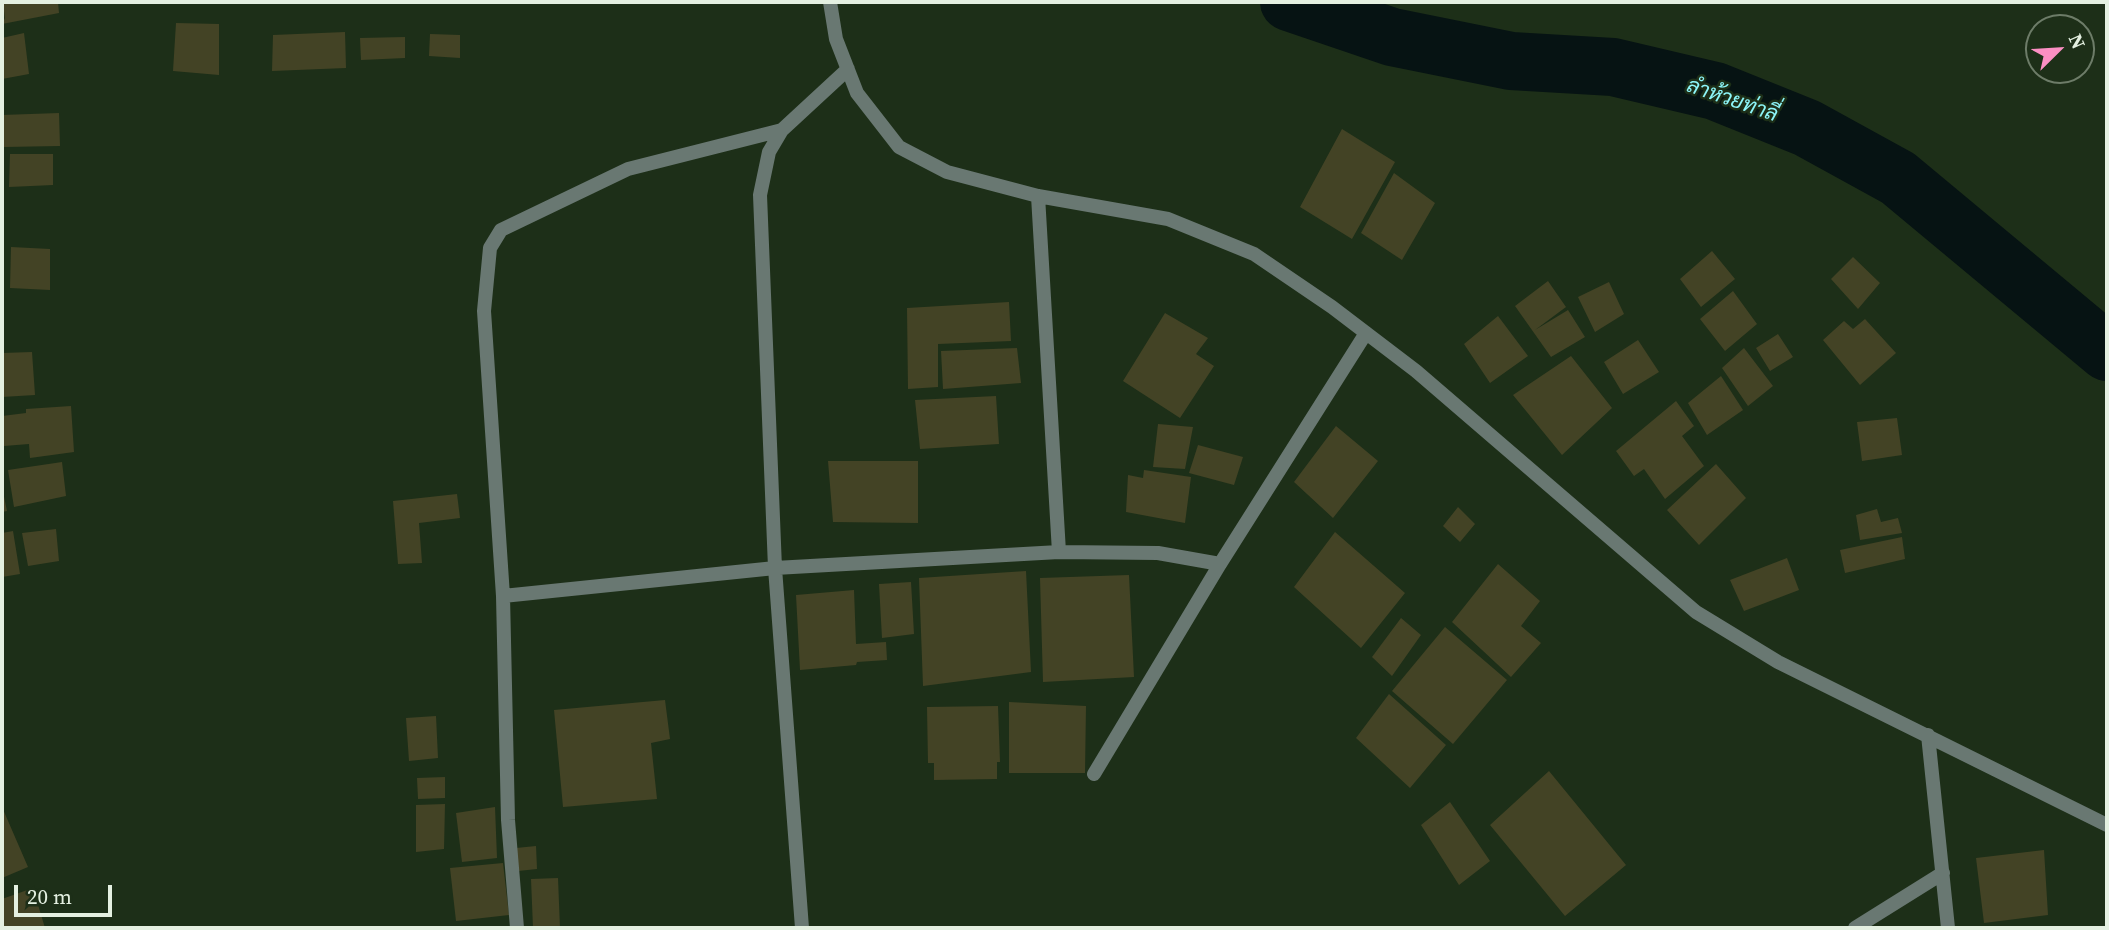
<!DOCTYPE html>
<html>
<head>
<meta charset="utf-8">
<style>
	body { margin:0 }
	#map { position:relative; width:2109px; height:930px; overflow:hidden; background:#1d2f18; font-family:"Source Serif 4",serif }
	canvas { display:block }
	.frame { position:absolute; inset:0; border:4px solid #e4f0e1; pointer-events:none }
	.north { position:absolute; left:2025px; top:14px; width:70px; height:70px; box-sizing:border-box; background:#1d2f18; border:2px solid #6d7c68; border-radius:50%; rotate:66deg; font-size:19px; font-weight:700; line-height:28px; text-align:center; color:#e4f0e1 }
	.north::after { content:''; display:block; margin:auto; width:24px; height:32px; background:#fb8fc3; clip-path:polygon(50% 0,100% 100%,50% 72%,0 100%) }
	.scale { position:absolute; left:14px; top:885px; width:98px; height:32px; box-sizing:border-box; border:4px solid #e4f0e1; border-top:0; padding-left:9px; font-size:21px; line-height:24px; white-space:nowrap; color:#e4f0e1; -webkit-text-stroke:5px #1d2f18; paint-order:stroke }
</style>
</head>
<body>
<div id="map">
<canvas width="2109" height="930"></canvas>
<div class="frame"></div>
<div class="north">N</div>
<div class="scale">20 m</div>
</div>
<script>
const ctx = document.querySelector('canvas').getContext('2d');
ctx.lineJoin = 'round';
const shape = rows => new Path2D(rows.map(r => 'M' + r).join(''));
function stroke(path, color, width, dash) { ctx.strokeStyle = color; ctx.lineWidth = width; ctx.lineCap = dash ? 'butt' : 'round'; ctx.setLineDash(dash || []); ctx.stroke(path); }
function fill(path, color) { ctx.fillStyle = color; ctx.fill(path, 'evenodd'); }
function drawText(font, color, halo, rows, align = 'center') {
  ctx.font = font + ' "Source Serif 4",Sarabun,serif'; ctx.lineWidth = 5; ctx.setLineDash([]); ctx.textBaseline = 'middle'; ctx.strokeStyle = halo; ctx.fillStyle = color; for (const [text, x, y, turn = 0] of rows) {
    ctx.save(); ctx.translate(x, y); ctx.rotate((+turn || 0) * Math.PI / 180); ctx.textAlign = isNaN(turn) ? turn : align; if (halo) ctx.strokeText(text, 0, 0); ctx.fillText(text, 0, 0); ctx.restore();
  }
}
const river = shape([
	[1289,2,1392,37,1511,61,1613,67,1715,91,1807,128,1898,178,2107,352]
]);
const building = shape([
	[3,2,58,2,59,13,2,24,2,14,5,20],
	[176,23,219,24,219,75,173,71],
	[345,32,346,68,272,71,273,35],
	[24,33,29,74,2,79,2,38],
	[430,34,460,35,460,58,429,56],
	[405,37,405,58,361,60,360,38],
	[59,113,60,146,4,147,2,115],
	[1342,129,1395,162,1352,239,1300,207],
	[10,154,53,154,53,185,9,187],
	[1394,173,1435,203,1402,260,1361,233],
	[11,247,50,249,50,290,10,288],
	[1712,251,1735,279,1701,307,1680,279],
	[1853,257,1880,283,1858,309,1831,279],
	[1548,281,1566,307,1535,330,1568,310,1585,337,1551,357,1515,306],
	[1609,282,1624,314,1595,332,1578,297],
	[1733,291,1757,324,1725,351,1700,319],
	[1009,302,1011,341,938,344,938,387,908,389,907,308],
	[1165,313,1208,338,1196,354,1214,366,1180,418,1123,381],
	[1498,316,1528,356,1490,383,1464,344],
	[1865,319,1896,353,1860,385,1823,340,1844,321,1853,329],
	[1778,334,1793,357,1770,371,1756,348],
	[1638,340,1659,372,1623,394,1604,362],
	[1017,348,1021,383,943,389,941,351],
	[1744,348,1773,386,1748,406,1722,368],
	[32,352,35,395,2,397,2,353],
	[1571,356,1612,408,1562,455,1513,395],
	[1721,376,1743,410,1707,435,1688,403],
	[996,396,999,444,920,449,915,400],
	[1676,401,1694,426,1682,436,1704,466,1665,499,1644,469,1634,476,1616,451],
	[71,406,74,452,30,458,29,444,4,446,2,416,26,413,26,409],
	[1897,418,1902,455,1862,461,1857,422],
	[1158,424,1193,427,1185,469,1153,467],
	[1336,426,1378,461,1333,518,1294,482],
	[1198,445,1243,457,1234,485,1189,473],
	[828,461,918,461,918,523,833,522],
	[62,462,66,496,14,507,8,470],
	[1716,464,1746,498,1699,545,1667,510],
	[1144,470,1191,477,1185,523,1126,512,1128,475,1143,478],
	[2,487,7,511,2,512],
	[457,494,460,518,419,523,422,563,398,564,393,501],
	[1458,507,1475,524,1460,542,1443,526],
	[1877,509,1881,522,1898,518,1902,533,1860,540,1856,515],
	[56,529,59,561,28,566,22,533],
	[13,531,20,574,2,577,2,533],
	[1335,532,1405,593,1361,648,1294,587],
	[1902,537,1905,559,1845,573,1840,550],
	[1787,558,1799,590,1744,611,1730,580],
	[1498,564,1540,601,1521,626,1541,643,1511,677,1452,622],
	[1026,571,1031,672,923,686,919,578],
	[1129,575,1134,677,1043,682,1040,578],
	[911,582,914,634,882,638,879,584],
	[854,590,856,644,886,642,887,660,857,662,856,665,800,670,796,595],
	[1401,618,1421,635,1392,676,1372,657],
	[1445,627,1507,680,1453,744,1392,691],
	[1389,694,1446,745,1410,788,1356,738],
	[665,700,670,739,651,743,657,799,563,807,554,710],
	[1009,702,1086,706,1085,773,1009,773],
	[998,706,1000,762,997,762,997,779,934,780,934,763,928,763,927,707],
	[436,716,438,758,409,761,406,718],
	[1549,771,1626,865,1565,916,1490,825],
	[445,777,445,798,418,799,417,778],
	[1450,802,1490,861,1459,885,1421,825],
	[445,804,444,849,416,852,416,805],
	[2,807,28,867,2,878],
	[495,807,497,858,462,862,456,813],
	[536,846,537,869,518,871,516,848],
	[2044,850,2048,915,1984,923,1976,858],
	[503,863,509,915,456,921,450,868],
	[558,878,560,928,533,928,531,879],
	[33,888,45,928,2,928,2,899]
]);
const street = shape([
	[830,2,836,39,857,93,899,147,947,172,1038,196,1168,219,1254,254,1332,307,1416,371,1696,612,1778,662,2107,825],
	[1038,196,1059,552],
	[503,596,775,568,1059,552,1158,553,1220,564],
	[1928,735,1948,928],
	[1094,774,1220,564,1366,333],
	[517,928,508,820,503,596,484,311,490,248,501,230,628,169,782,130],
	[802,928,775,568,760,195,769,152,782,130,848,69],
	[1855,928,1943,873]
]);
const waterNames = [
	["ลำห้วยท่าลี่",1732,101,19]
];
stroke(river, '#061313', 58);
fill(building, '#434325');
stroke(street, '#697872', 14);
drawText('italic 21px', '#8df6f9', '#1d2f18', waterNames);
</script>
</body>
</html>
